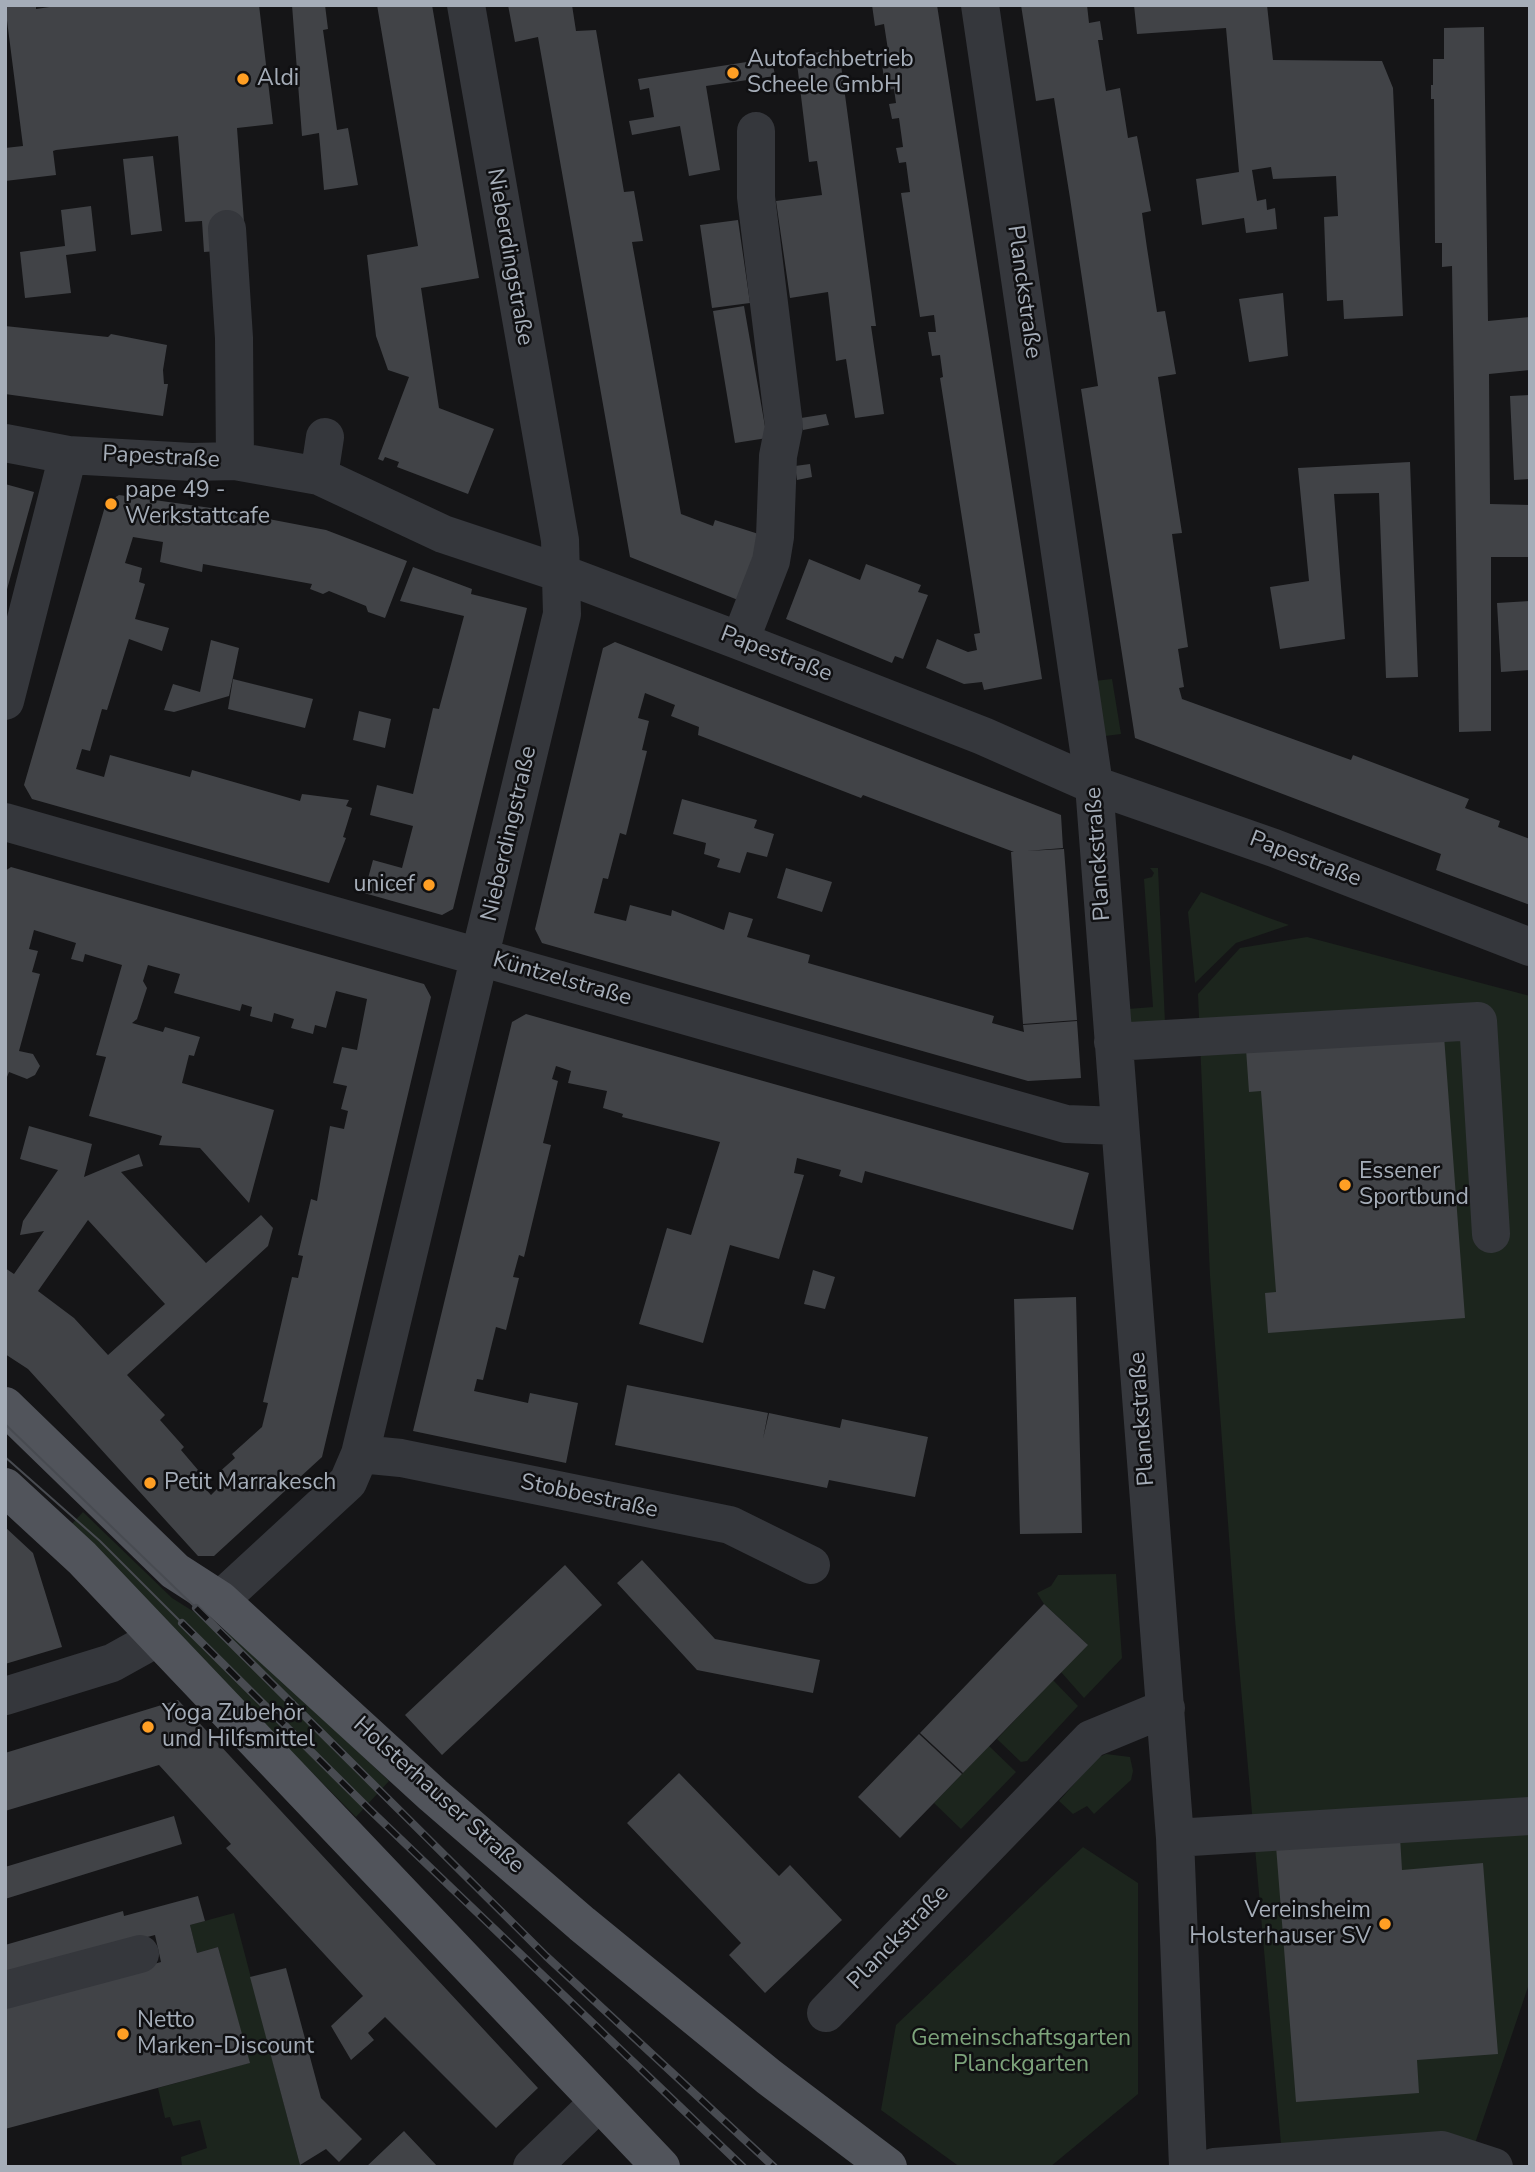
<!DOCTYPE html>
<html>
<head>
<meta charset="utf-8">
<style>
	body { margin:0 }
	#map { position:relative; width:1535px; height:2172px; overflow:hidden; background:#151517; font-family:"Nunito Sans",sans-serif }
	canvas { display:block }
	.frame { position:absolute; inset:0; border:7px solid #a5adb8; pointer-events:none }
</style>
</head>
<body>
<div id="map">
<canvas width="1535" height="2172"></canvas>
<div class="frame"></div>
</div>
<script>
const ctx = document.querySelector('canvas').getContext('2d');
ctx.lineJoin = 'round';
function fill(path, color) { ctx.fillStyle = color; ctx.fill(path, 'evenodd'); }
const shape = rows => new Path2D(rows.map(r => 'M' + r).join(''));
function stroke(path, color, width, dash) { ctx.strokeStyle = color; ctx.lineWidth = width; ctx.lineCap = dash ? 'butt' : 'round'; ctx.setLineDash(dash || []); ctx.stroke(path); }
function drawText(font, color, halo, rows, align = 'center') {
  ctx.font = font + ' "Nunito Sans",sans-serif'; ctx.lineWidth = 5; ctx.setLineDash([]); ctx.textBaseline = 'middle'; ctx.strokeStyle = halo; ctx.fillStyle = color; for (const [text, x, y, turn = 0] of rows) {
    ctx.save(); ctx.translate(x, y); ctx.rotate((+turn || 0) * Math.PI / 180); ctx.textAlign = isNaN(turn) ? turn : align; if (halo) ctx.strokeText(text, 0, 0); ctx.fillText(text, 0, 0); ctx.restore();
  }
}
const green = shape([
	[1112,679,1121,734,1105,736,1094,681],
	[1150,868,1158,868,1165,1023,1119,1026,1128,1009,1153,1007,1144,879,1152,877,1154,873],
	[1201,892,1269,918,1289,925,1236,943,1195,983,1188,912],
	[1307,937,1530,996,1530,1981,1467,2167,1283,2167,1235,1619,1210,1276,1198,994,1240,948],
	[83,1512,172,1598,242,1642,389,1781,356,1817,69,1527],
	[1116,1574,1122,1658,1084,1698,1061,1672,1087,1644,1044,1604,1037,1593,1051,1586,1058,1575],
	[1053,1680,1078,1706,1027,1761,1021,1762,997,1739],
	[989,1746,1016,1772,961,1829,934,1803],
	[1106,1754,1130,1757,1133,1771,1131,1780,1094,1814,1087,1806,1073,1814,1059,1801,1097,1758],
	[1083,1847,1138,1883,1138,2094,1050,2167,960,2167,881,2110,896,2025],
	[234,1913,300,2165,298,2167,182,2167,181,2157,207,2148,200,2120,173,2126,170,2117,165,2118,158,2088,249,2063,218,1947,197,1953,190,1925]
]);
const building = shape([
	[5,5,36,5,36,9,63,5,259,5,273,124,237,128,246,249,204,252,202,221,185,222,178,136,56,150,53,151,56,175,5,181,5,148,23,146],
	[292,5,325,5,328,29,323,30,337,130,348,128,358,185,324,190,319,133,302,136],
	[377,5,432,5,479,278,421,288,439,408,494,429,468,494,397,467,399,462,385,457,383,461,378,459,409,377,388,370,376,336,367,255,418,246],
	[508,5,572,5,576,31,596,30,624,192,634,191,643,241,632,242,681,514,713,526,715,520,768,537,743,602,630,557,538,37,515,42],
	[872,5,937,5,1042,679,984,690,982,682,964,684,926,668,937,639,968,652,977,650,974,634,980,633,940,378,943,377,940,355,932,356,928,332,936,332,934,315,920,317,901,193,910,192,906,162,899,163,896,148,903,147,899,118,892,119,889,104,896,103,894,89,886,90,882,65,890,63,884,24,875,26],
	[1021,5,1087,5,1089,23,1100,21,1103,40,1098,40,1106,91,1120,88,1128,138,1137,136,1151,211,1142,213,1147,248,1157,312,1165,311,1176,374,1158,377,1182,533,1172,534,1188,647,1178,649,1184,687,1179,688,1182,699,1351,760,1353,755,1469,799,1465,808,1500,821,1498,827,1530,839,1530,905,1436,870,1441,854,1135,738,1081,389,1098,386,1070,198,1054,98,1036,101],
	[1134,5,1267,5,1273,60,1382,61,1393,88,1403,316,1344,319,1343,300,1327,301,1324,217,1338,216,1336,176,1273,179,1271,167,1252,170,1257,201,1266,199,1267,210,1275,208,1277,229,1246,233,1244,218,1202,225,1196,179,1239,172,1226,28,1137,34],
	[1484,27,1488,321,1530,317,1530,370,1489,374,1490,504,1530,505,1530,557,1491,557,1491,731,1459,732,1452,266,1442,267,1442,243,1435,243,1434,99,1431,99,1431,85,1433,85,1433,59,1444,59,1444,28],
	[839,50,876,326,871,326,884,414,855,418,846,359,836,361,828,292,790,298,776,201,822,195,817,161,809,162,796,55],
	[772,58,775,76,706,86,720,170,689,176,680,126,632,135,629,121,654,117,649,88,640,90,638,79],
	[153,156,162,231,131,235,123,159],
	[91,206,96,251,66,255,71,293,25,298,20,252,65,246,61,210],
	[738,220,750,303,712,308,700,225],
	[1283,293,1288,356,1249,362,1239,299],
	[744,306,767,438,735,443,713,311],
	[5,326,108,337,111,334,167,345,163,370,164,384,168,384,163,416,5,394],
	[1530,395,1530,479,1514,480,1510,396],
	[826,414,829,425,803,430,801,418],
	[1410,462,1418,677,1386,678,1379,493,1334,494,1345,639,1280,649,1270,587,1309,581,1298,468],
	[810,464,812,477,797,480,795,466],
	[5,484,34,492,6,593,5,593],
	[119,495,211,508,326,530,407,561,385,618,368,612,366,606,329,591,323,594,310,589,312,584,203,564,202,572,160,562,163,542,133,537,125,563,142,568,139,582,145,584,135,619,169,628,162,651,129,639,107,710,102,709,90,751,82,749,76,769,104,777,110,755,190,777,192,770,300,801,302,794,349,800,346,806,352,808,343,837,346,838,329,883,32,799,24,785,106,503],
	[809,559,860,580,866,564,921,585,918,592,928,595,903,659,895,656,892,663,786,619],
	[413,567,472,589,471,594,527,608,453,909,442,915,364,893,373,860,402,868,413,826,370,815,377,785,413,794,433,708,439,709,464,616,400,601],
	[1530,601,1530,670,1501,672,1497,603],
	[211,640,239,648,229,696,174,712,164,710,173,684,200,692],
	[615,642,1061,815,1063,848,1027,851,1064,849,1077,1020,1023,1024,1011,852,1014,852,863,795,861,798,698,735,699,727,671,716,675,705,645,693,638,718,649,721,642,750,647,751,626,835,620,833,608,879,603,878,594,913,626,921,630,905,671,916,672,910,724,930,729,912,753,919,747,937,810,955,808,963,994,1016,992,1023,1024,1032,1023,1025,1077,1021,1081,1078,1028,1081,542,943,535,929,589,705,603,648],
	[233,679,313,699,305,728,228,709],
	[359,711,391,719,385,748,353,740],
	[682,799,757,820,754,828,774,834,767,857,747,852,740,873,717,867,720,859,704,854,706,843,673,834],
	[11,867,424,984,431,997,322,1457,214,1556,198,1556,28,1369,5,1354,5,1268,14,1274,44,1231,20,1235,23,1221,58,1170,20,1159,29,1126,92,1144,84,1177,139,1154,143,1166,121,1172,206,1263,261,1215,273,1228,268,1246,127,1375,165,1415,160,1420,184,1447,181,1450,198,1470,193,1475,211,1495,224,1482,217,1474,235,1458,232,1454,262,1427,268,1403,263,1402,280,1329,292,1277,298,1278,303,1256,298,1255,311,1199,317,1201,330,1126,344,1129,348,1111,341,1109,347,1086,333,1083,342,1047,357,1050,367,999,336,991,326,1028,315,1025,313,1034,291,1028,294,1019,274,1013,272,1022,250,1016,252,1007,242,1004,240,1011,174,993,180,974,148,965,143,981,147,988,137,1019,132,1023,163,1032,165,1027,200,1037,194,1056,189,1055,182,1083,274,1110,249,1203,200,1148,159,1145,162,1136,89,1116,106,1057,96,1055,122,965,85,954,83,962,71,959,76,943,34,930,29,949,38,951,32,972,40,974,19,1051,33,1054,40,1066,35,1075,27,1079,9,1072,5,1082,5,871],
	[88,1220,165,1304,108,1355,74,1318,38,1291],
	[786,868,832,882,822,912,777,898],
	[526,1014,1089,1173,1073,1230,865,1171,862,1183,839,1176,841,1170,797,1158,794,1173,804,1175,779,1259,730,1245,703,1343,639,1324,667,1228,691,1235,720,1142,622,1117,623,1114,603,1108,607,1091,568,1083,571,1071,556,1066,552,1079,558,1081,543,1143,551,1145,524,1257,519,1255,513,1277,519,1278,506,1330,496,1327,483,1380,477,1379,474,1391,528,1403,530,1393,578,1403,566,1463,413,1431,512,1022],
	[1444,1036,1465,1318,1268,1333,1265,1293,1276,1292,1261,1091,1249,1092,1246,1049],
	[813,1270,835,1277,825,1309,804,1304],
	[1076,1297,1082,1533,1020,1534,1014,1299],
	[627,1385,768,1413,763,1439,769,1413,840,1428,842,1419,928,1437,915,1497,829,1480,827,1488,615,1445],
	[5,1527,33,1553,62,1647,5,1664],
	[642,1560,715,1639,820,1660,813,1693,697,1670,617,1583],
	[565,1565,602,1605,442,1755,405,1715],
	[1044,1604,1088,1645,963,1773,920,1733],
	[178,1700,538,2088,496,2128,385,2017,368,2033,374,2040,351,2060,331,2026,363,1996,226,1848,231,1844,159,1765,5,1811,5,1753],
	[919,1734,962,1774,900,1838,858,1797],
	[679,1773,779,1876,790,1865,842,1920,765,1993,729,1955,741,1943,627,1823],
	[174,1816,182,1844,5,1899,5,1867],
	[1400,1837,1402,1870,1483,1863,1498,2054,1417,2060,1419,2093,1296,2102,1276,1846],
	[198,1896,205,1921,190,1925,197,1953,218,1947,250,2063,5,2129,5,2005,161,1962,155,1935,5,1975,5,1945,123,1911,124,1916],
	[286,1968,321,2098,362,2139,339,2162,326,2149,300,2165,250,1977],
	[404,2131,438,2167,366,2167]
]);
const minor = shape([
	[980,5,1094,785,1175,1838,1188,2167],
	[227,229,234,338,235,461],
	[5,443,68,455,192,462,235,461,319,476,443,534,563,574,740,641,983,736,1094,785,1274,848,1530,947],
	[319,476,325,437],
	[740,641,771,561,775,537,778,456,784,426,756,197,756,131],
	[5,701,68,455],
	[5,822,1066,1124,1120,1126],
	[1113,1042,1478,1021,1491,1234],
	[360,1454,401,1458,730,1525,811,1565],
	[220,1600,348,1482,360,1454,562,614,560,540,466,5],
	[5,1696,112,1663,157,1638],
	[1175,1838,1530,1816],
	[5,1990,140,1954],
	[826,2013,1091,1739,1166,1708],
	[532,2167,599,2102],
	[1214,2167,1442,2150,1494,2167]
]);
const major = shape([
	[5,1406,175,1571,220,1600,433,1795,582,1924,769,2077,888,2167],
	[5,1487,82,1558,661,2167]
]);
const tram = shape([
	[5,1424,196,1608],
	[5,1457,100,1541,182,1623]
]);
const rail = shape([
	[196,1608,546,1956,774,2167],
	[182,1623,368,1808,743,2167]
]);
const markers = [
	[733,73,7,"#ff9f24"],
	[243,79,7,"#ff9f24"],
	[111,504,7,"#ff9f24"],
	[429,885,7,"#ff9f24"],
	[1345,1185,7,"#ff9f24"],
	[150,1483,7,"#ff9f24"],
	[148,1727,7,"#ff9f24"],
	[1385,1924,7,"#ff9f24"],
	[123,2034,7,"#ff9f24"]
];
const poiNames = [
	["Autofachbetrieb",747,60],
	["Scheele GmbH",747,86],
	["Aldi",257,79],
	["pape 49 -",125,491],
	["Werkstattcafe",125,517],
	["unicef",415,885,"right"],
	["Essener",1359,1172],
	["Sportbund",1359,1198],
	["Petit Marrakesch",164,1483],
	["Yoga Zubehör",162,1714],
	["und Hilfsmittel",162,1740],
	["Vereinsheim",1371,1911,"right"],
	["Holsterhauser SV",1371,1937,"right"],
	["Netto",137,2021],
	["Marken-Discount",137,2047]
];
const streetNames = [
	["Nieberdingstraße",509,257,80],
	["Planckstraße",1023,292,82],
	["Papestraße",161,458,3],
	["Papestraße",776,655,21],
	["Nieberdingstraße",510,834,-77],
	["Planckstraße",1099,854,-94],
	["Papestraße",1305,860,21],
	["Küntzelstraße",562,980,16],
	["Planckstraße",1143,1419,-94],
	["Stobbestraße",589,1497,12],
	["Holsterhauser Straße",438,1796,42],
	["Planckstraße",899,1938,-46]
];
const parkNames = [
	["Gemeinschaftsgarten",1021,2039],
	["Planckgarten",1021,2065]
];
fill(green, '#1c251d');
fill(building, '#414347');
stroke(minor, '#35373c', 38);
stroke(major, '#51545b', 38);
stroke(tram, '#484b51', 2);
stroke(rail, '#484b51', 8);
stroke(rail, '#101012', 5, [16]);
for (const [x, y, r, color] of markers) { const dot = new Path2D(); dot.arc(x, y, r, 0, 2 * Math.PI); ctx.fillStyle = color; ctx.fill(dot); stroke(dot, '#101012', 2.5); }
drawText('23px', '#a5adb8', '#101012', poiNames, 'left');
drawText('23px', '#a5adb8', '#101012', streetNames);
drawText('23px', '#7da47b', '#101012', parkNames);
</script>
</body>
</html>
